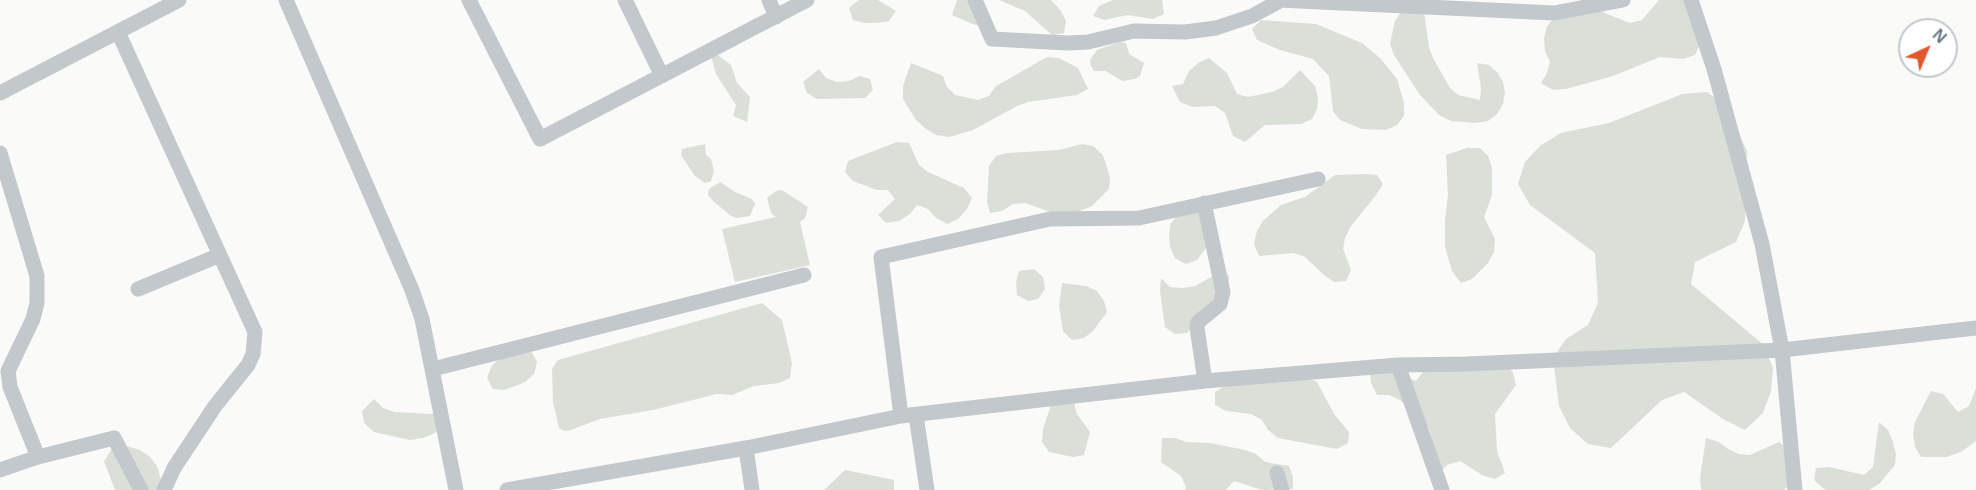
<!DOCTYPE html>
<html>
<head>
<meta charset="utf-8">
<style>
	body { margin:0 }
	#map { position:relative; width:1976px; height:490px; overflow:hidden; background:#fafaf8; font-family:Arial,sans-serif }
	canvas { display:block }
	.north { position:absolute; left:1898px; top:18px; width:60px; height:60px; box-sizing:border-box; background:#fff; border:2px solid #c1c8cd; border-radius:50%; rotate:44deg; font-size:16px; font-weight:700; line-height:24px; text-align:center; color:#657683 }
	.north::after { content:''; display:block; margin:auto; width:21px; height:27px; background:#e4572e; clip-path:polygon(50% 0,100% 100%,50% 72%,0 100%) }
</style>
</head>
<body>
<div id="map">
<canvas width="1976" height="490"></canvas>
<div class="north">N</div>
</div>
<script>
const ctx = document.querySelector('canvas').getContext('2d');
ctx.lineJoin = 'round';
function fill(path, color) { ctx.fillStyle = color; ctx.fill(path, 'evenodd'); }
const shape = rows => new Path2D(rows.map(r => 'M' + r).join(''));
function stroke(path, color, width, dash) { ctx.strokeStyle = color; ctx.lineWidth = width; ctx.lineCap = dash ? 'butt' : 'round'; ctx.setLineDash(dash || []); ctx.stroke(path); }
const green = shape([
	[859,0,878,0,896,11,889,21,877,23,865,23,853,20,849,8],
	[957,0,969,0,987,25,975,25,952,15],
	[999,0,1051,0,1061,11,1066,21,1064,33,1052,35,1025,11],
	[1113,0,1162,0,1164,14,1153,19,1128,15,1104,20,1093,16,1099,6],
	[1659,0,1687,0,1700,44,1695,55,1683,59,1660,57,1613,76,1566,89,1553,90,1541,83,1547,73,1550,62,1545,51,1544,38,1547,26,1555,17,1598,8,1607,14,1630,23,1642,20],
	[1402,11,1424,12,1429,47,1433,58,1450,88,1458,95,1480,100,1481,88,1477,63,1489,65,1497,72,1503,82,1505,93,1503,104,1497,114,1488,121,1475,123,1451,121,1439,115,1420,95,1394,55,1390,44,1395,21],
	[1261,20,1316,24,1362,43,1381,59,1397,79,1404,103,1404,116,1397,125,1386,130,1362,129,1340,120,1333,111,1329,76,1313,59,1280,50,1257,40,1252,29],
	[1120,42,1126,43,1129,54,1144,63,1140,76,1135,79,1122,81,1106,71,1094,71,1091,66,1090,60,1097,50],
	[714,52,731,65,737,83,750,97,747,122,733,116,736,105,716,74,711,56],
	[1047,57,1059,58,1078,68,1088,89,1077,95,1028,102,1017,106,973,130,949,137,936,135,926,129,916,120,903,99,903,86,911,63,943,76,947,87,955,95,978,100,989,96,996,86],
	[1209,58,1227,73,1237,94,1248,97,1272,92,1283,87,1300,70,1315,86,1318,98,1317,109,1312,119,1301,124,1265,125,1245,142,1233,136,1225,113,1215,106,1192,107,1180,102,1172,86,1183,84,1189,71,1198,63],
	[819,69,826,78,837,82,849,81,860,76,870,79,873,90,865,98,817,99,807,93,803,82],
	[1707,92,1726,106,1747,151,1745,221,1736,242,1695,262,1691,284,1764,345,1773,368,1771,391,1763,413,1745,430,1723,419,1684,392,1662,400,1611,448,1588,444,1570,428,1559,406,1553,358,1566,339,1588,325,1598,303,1595,253,1530,205,1518,184,1525,162,1541,145,1561,133,1609,123,1682,94],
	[897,142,909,143,919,165,928,172,964,188,972,198,967,209,958,219,947,224,936,218,928,209,917,205,910,214,899,221,886,223,878,215,895,199,888,190,877,190,853,181,845,172,848,161],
	[705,144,706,155,711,159,714,171,711,181,705,183,695,176,681,155,682,149],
	[1082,144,1093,146,1103,155,1110,177,1109,189,1092,206,1070,215,1059,215,1025,203,1013,204,1002,211,990,213,987,202,989,166,996,156,1007,153,1059,150],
	[1467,148,1480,148,1488,156,1492,168,1492,195,1484,217,1495,239,1494,252,1488,263,1472,279,1461,283,1452,271,1445,247,1445,221,1448,194,1446,155],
	[1365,174,1377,175,1383,184,1376,195,1351,226,1345,238,1343,249,1351,270,1346,281,1334,282,1324,275,1305,257,1294,253,1259,256,1254,244,1257,231,1263,221,1281,205,1305,197,1335,175],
	[720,182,735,192,752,199,755,204,750,216,737,218,731,216,712,200,708,195,709,189],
	[782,190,808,207,805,218,800,222,810,265,735,282,722,229,776,217,771,213,767,198,776,191],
	[1204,208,1212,240,1197,260,1186,264,1175,258,1170,247,1169,234,1171,223,1179,214],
	[1034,269,1043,277,1045,289,1038,299,1028,301,1017,295,1016,282,1019,271],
	[1217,274,1229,275,1228,287,1187,333,1175,334,1165,327,1160,291,1161,278,1170,287,1183,288,1195,286],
	[1062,283,1086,286,1097,291,1104,301,1107,312,1093,331,1084,338,1072,340,1063,331,1059,306],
	[762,303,782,320,792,363,790,378,779,383,754,386,732,395,717,394,653,410,600,419,571,430,564,431,559,428,553,402,552,369,558,360],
	[531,351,537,362,534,374,525,382,515,386,504,390,493,389,487,378,491,367,499,358],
	[1506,364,1513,373,1516,385,1495,414,1497,451,1505,473,1495,479,1482,475,1460,461,1447,465,1440,473,1429,428,1400,400,1389,395,1377,395,1371,383,1370,371,1395,372,1416,381,1423,372],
	[1306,377,1317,382,1334,414,1349,432,1348,443,1337,449,1278,438,1268,430,1262,420,1251,414,1226,411,1215,405,1215,392,1235,380],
	[1976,388,1976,441,1961,452,1946,457,1921,457,1915,447,1913,434,1915,422,1931,391,1943,394,1958,412,1969,406],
	[374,399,383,408,395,412,431,414,442,413,442,425,435,433,423,438,410,440,374,432,364,423,362,411],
	[1074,403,1077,414,1090,432,1084,455,1073,457,1049,452,1042,442,1043,429,1051,405],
	[1879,422,1888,430,1893,442,1896,454,1895,465,1879,484,1869,490,1825,490,1814,480,1816,468,1829,467,1864,475,1873,467],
	[1162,438,1175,438,1186,442,1210,443,1245,450,1256,454,1265,462,1289,466,1293,477,1293,489,1262,490,1234,481,1226,490,1185,490,1186,487,1181,476,1161,462],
	[1706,438,1719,442,1728,449,1739,454,1750,455,1779,442,1788,448,1791,483,1784,490,1701,490,1700,478],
	[116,443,140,450,150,457,157,466,164,490,115,490,104,461],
	[845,470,894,480,894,490,824,490]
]);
const minor = shape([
	[286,0,412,290,422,319,456,490],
	[469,0,540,139,807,0],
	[625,0,662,76],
	[769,0,776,17],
	[975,0,992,39,1068,43,1088,42,1134,31,1185,32,1216,28,1252,16,1278,2],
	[1278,0,1554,13,1623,0],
	[1691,0,1714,69,1762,244,1782,350,1795,490],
	[118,32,255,332,253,354,248,365,215,406,174,468,164,490],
	[0,93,179,0],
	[0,153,37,276,37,303,33,319,8,371,10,387,38,457],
	[1204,203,1223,292,1220,304,1198,322,1197,328,1205,381],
	[138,289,220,255],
	[1398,365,1442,490],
	[433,369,804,275],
	[916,415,927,490],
	[901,416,881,257,1050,219,1139,218,1318,179],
	[746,448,752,490],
	[0,470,38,457,114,438,141,490],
	[1277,473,1282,490],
	[507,490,746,448,901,416,1205,381,1398,365,1467,364,1782,350,1976,328]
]);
fill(green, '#dadfd7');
stroke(minor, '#c3c8cc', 15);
</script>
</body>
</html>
